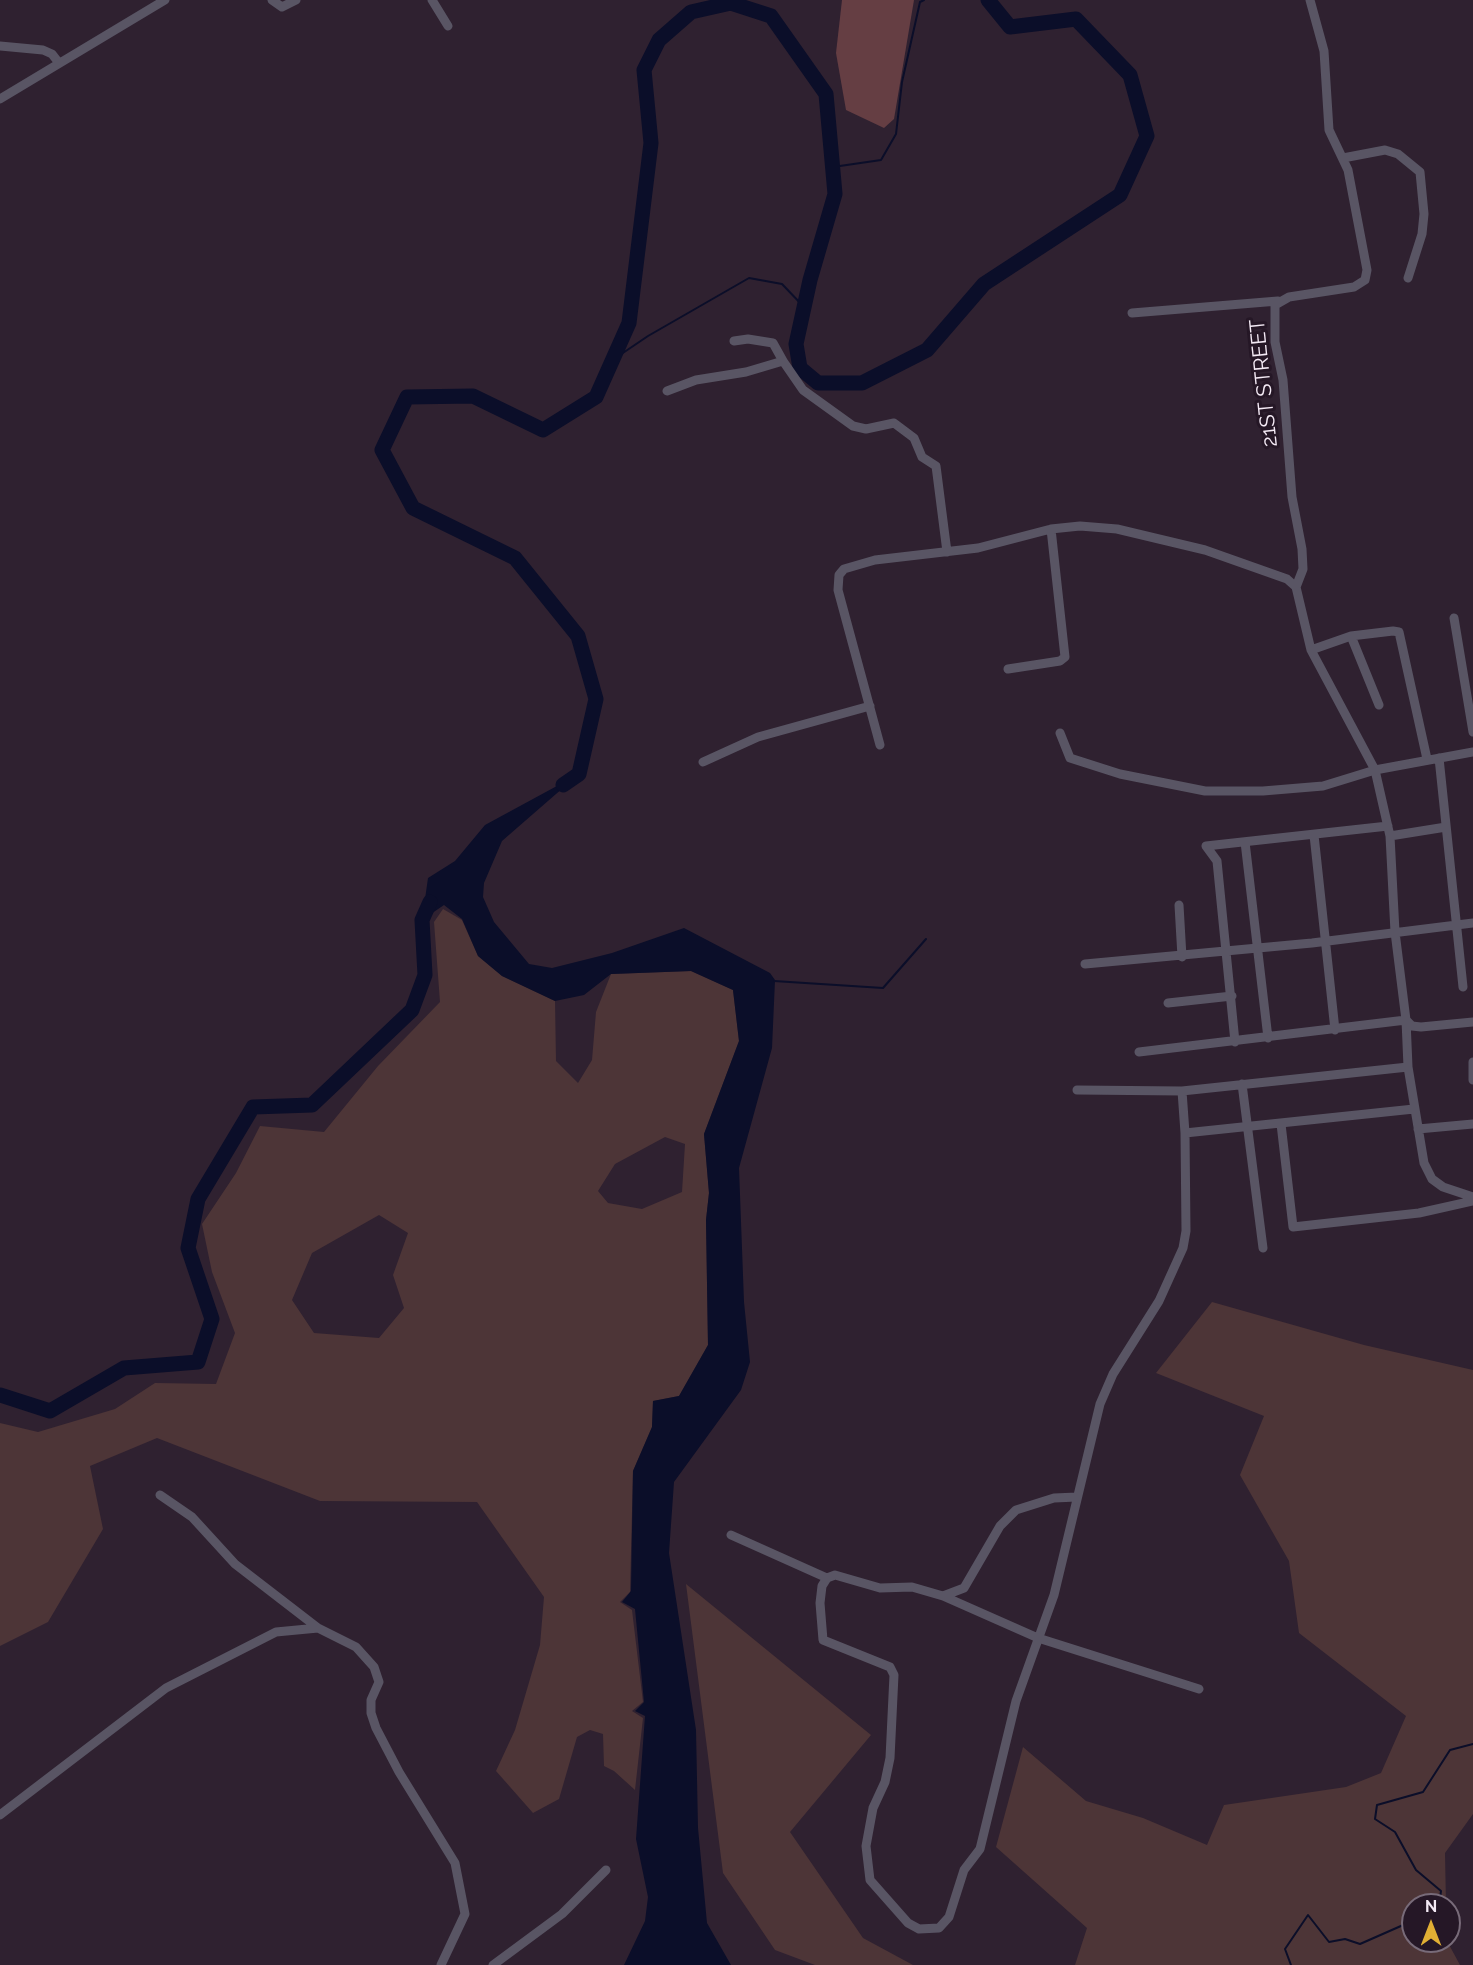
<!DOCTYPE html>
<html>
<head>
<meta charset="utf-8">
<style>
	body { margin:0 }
	#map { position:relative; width:1473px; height:1965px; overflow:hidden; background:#2f2130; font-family:Raleway,sans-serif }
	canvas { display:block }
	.north { position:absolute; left:1401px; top:1893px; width:60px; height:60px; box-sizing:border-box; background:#251726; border:2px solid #786b79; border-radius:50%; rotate:0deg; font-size:16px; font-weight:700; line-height:24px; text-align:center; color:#f4eaf5 }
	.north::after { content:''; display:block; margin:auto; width:21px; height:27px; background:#e1af34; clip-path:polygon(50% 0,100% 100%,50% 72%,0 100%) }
</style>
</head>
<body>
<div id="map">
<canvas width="1473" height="1965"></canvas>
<div class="north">N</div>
</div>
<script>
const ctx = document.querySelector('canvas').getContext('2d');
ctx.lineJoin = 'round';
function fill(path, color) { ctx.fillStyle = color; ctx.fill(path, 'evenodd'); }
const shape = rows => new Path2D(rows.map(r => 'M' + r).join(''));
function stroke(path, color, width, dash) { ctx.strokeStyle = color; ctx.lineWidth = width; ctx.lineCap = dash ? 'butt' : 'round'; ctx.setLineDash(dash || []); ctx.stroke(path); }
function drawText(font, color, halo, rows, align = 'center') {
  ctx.font = font + ' Raleway,sans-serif'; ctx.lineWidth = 6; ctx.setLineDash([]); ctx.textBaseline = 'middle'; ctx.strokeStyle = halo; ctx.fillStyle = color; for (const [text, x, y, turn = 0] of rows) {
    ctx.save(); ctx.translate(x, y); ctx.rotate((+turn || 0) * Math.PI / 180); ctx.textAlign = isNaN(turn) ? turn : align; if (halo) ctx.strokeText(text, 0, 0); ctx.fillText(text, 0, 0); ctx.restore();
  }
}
const green = shape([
	[443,909,462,920,478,956,502,976,555,1001,556,1061,578,1083,592,1060,596,1012,611,974,691,971,733,990,739,1041,704,1134,709,1193,706,1220,708,1345,679,1396,653,1401,652,1427,633,1471,630,1592,620,1602,632,1610,643,1702,632,1711,643,1718,635,1790,614,1771,604,1766,603,1734,590,1730,577,1737,559,1799,533,1813,496,1771,515,1730,540,1645,544,1597,477,1502,320,1501,157,1438,90,1466,103,1529,48,1622,0,1646,0,1423,38,1432,115,1409,155,1383,216,1384,235,1333,212,1272,202,1224,236,1173,260,1126,324,1132,378,1066,440,1002,434,922],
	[665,1137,685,1144,682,1192,642,1209,608,1203,598,1191,615,1164],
	[379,1215,408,1233,393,1275,404,1308,379,1338,314,1333,292,1300,312,1253],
	[1212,1302,1364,1345,1473,1370,1473,1814,1445,1853,1446,1905,1413,1905,1413,1941,1447,1941,1460,1965,1075,1965,1087,1928,996,1847,1023,1747,1086,1801,1143,1818,1207,1845,1224,1805,1346,1787,1381,1773,1406,1716,1299,1633,1289,1561,1240,1475,1264,1416,1156,1373],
	[686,1584,871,1735,790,1832,863,1938,913,1965,815,1965,775,1950,723,1873]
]);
const forest = shape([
	[842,0,914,0,894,119,884,128,846,110,836,53]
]);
const water = shape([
	[579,774,502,841,484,883,483,897,494,922,529,964,552,968,612,953,684,928,770,973,775,980,772,1048,739,1168,744,1302,750,1362,741,1390,674,1482,669,1553,696,1730,698,1828,707,1923,731,1965,624,1965,645,1921,648,1897,636,1839,645,1716,635,1711,644,1702,635,1609,622,1602,631,1591,633,1471,652,1427,653,1401,679,1396,708,1345,706,1220,709,1193,704,1134,739,1041,733,990,691,971,611,974,584,995,555,1001,502,976,478,956,462,919,444,905,422,920,428,878,455,861,485,825]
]);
const stream = shape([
	[833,167,881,160,896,134,902,82,920,2,924,0],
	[614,359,648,336,749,278,782,284,804,307],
	[774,981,883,988,926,939],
	[1439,1905,1441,1891,1416,1870,1395,1832,1375,1819,1377,1805,1423,1792,1450,1750,1473,1744],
	[1291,1965,1285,1949,1308,1915,1329,1942,1345,1939,1360,1944,1410,1922,1413,1924]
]);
const river = shape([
	[563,785,579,774,596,699,578,636,515,558,413,508,382,450,407,397,473,396,543,430,596,397,629,323,651,143,644,70,659,40,691,12,731,3,771,16,826,94,835,194,810,280,796,344,800,368,818,383,862,383,927,350,984,284,1120,195,1147,136,1130,75,1076,19,1010,27,988,0],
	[0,1395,50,1411,124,1368,198,1362,212,1319,188,1248,198,1199,253,1107,312,1105,412,1010,425,975,422,920,430,902]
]);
const minor = shape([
	[272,0,282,7,296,0],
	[432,0,448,26],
	[0,46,43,50,52,54,59,63],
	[0,99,165,0],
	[1343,158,1385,150,1398,154,1420,172,1424,214,1422,234,1408,278],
	[1132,313,1278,301],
	[734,341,748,339,773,343,783,361],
	[667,391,696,380,746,372,783,361,803,390,853,426,866,429,894,423,914,438,922,457,936,466,947,552],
	[1296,587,1303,569,1302,549,1292,497,1283,380,1275,342,1275,305,1289,297,1354,287,1365,280,1367,270,1348,170,1329,130,1324,51,1310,0],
	[1454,618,1473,732],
	[1351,636,1379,705],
	[1311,650,1351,636,1393,631,1399,632,1427,759],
	[1008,669,1060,661,1065,657,1051,529],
	[1060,733,1070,758,1120,774,1205,791,1263,791,1323,786,1375,770,1473,752],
	[880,745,838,590,839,575,844,569,875,560,978,548,1051,529,1080,526,1117,529,1205,550,1287,579,1296,587,1311,650,1375,770,1390,836,1395,932,1406,1020,1412,1026,1421,1027,1473,1022],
	[1439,758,1463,987],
	[703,762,758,737,870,706],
	[1314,835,1335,1030],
	[1390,836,1446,827],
	[1245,842,1268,1038],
	[1206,846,1217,861,1235,1042],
	[1206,846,1388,826],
	[1179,905,1182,957],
	[1085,964,1312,943,1473,923],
	[1168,1003,1232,996],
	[1139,1052,1406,1020,1408,1067,1424,1163,1432,1179,1443,1187,1473,1197],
	[1473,1062,1473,1080],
	[1242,1084,1263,1248],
	[1077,1090,1182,1091,1408,1067],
	[1281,1124,1293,1227,1419,1213,1473,1201],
	[1418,1129,1473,1124],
	[1185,1133,1414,1109],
	[160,1495,192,1517,235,1564,318,1628],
	[731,1535,827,1578,835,1575,880,1588,912,1587,943,1596,964,1588,1000,1526,1016,1510,1054,1498,1077,1497],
	[827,1578,822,1586,820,1603,823,1640,890,1667,894,1675,890,1758,885,1782,873,1808,866,1846,870,1880,908,1923,919,1929,939,1928,949,1917,964,1870,980,1849,1016,1701,1054,1595,1100,1404,1113,1374,1159,1301,1183,1248,1186,1231,1185,1133,1182,1091],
	[943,1596,1038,1638,1199,1689],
	[0,1815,166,1688,276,1632,318,1628,356,1647,374,1667,379,1682,371,1700,371,1713,376,1728,399,1772,455,1863,465,1914,441,1965],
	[493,1965,562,1914,606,1870]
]);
const streetNames = [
	["21ST STREET",1264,383,-96]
];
fill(green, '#4d3537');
fill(forest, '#653e43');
fill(water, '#0b0e29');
stroke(stream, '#0b0e29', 2);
stroke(river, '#0b0e29', 15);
stroke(minor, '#595564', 9);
drawText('21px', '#f4eaf5', '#251726', streetNames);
</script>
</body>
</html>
